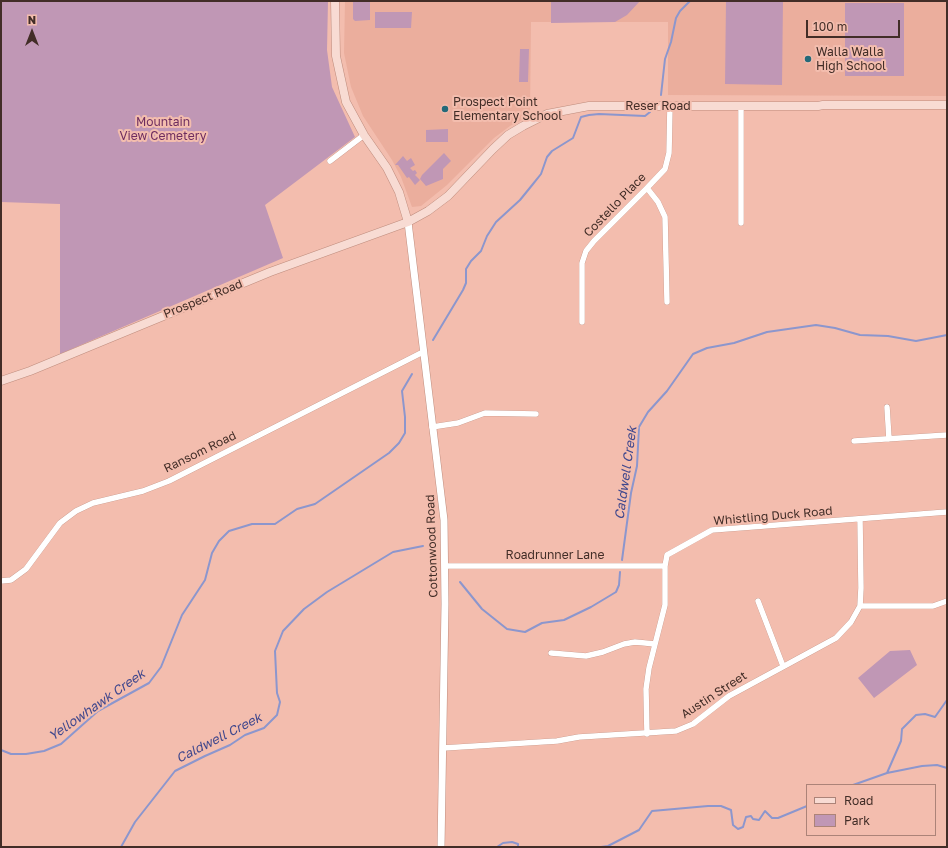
<!DOCTYPE html>
<html>
<head>
<meta charset="utf-8">
<style>
	body { margin:0 }
	#map { position:relative; width:948px; height:848px; overflow:hidden; background:#f3bdae; font-family:"Golos Text",sans-serif }
	canvas { display:block }
	.frame { position:absolute; inset:0; border:2px solid #422d27; pointer-events:none }
	.legend { position:absolute; left:806px; top:784px; width:130px; height:52px; box-sizing:border-box; background:#f3bdae; border:1px solid #ac8378; margin:0; padding:5px 7px; list-style:none; font-size:12px; color:#422d27 }
	.legend li { display:flex; align-items:center; gap:8px; height:20px }
	.legend b { width:20px; border:1px solid #ac8378 }
	.north { position:absolute; left:12px; top:12px; width:40px; height:40px; -webkit-text-stroke:3px #f3bdae; paint-order:stroke; rotate:0deg; font-size:11px; font-weight:700; line-height:16px; text-align:center; color:#422d27 }
	.north::after { content:''; display:block; margin:auto; width:14px; height:18px; background:#422d27; clip-path:polygon(50% 0,100% 100%,50% 72%,0 100%) }
	.scale { position:absolute; left:806px; top:20px; width:94px; height:18px; box-sizing:border-box; border:2px solid #422d27; border-top:0; padding-left:5px; font-size:12px; line-height:14px; white-space:nowrap; color:#422d27; -webkit-text-stroke:3px #f3bdae; paint-order:stroke }
</style>
</head>
<body>
<div id="map">
<canvas width="948" height="848"></canvas>
<div class="frame"></div>
<ul class="legend">
<li><b style="height:5px;background:#f8dbd3"></b>Road</li>
<li><b style="height:11px;background:#c097b5"></b>Park</li>
</ul>
<div class="north">N</div>
<div class="scale">100 m</div>
</div>
<script>
const ctx = document.querySelector('canvas').getContext('2d');
ctx.lineJoin = 'round';
function fill(path, color) { ctx.fillStyle = color; ctx.fill(path, 'evenodd'); }
const shape = rows => new Path2D(rows.map(r => 'M' + r).join(''));
function stroke(path, color, width, dash) { ctx.strokeStyle = color; ctx.lineWidth = width; ctx.lineCap = dash ? 'butt' : 'round'; ctx.setLineDash(dash || []); ctx.stroke(path); }
function drawText(font, color, halo, rows, align = 'center') {
  ctx.font = font + ' "Golos Text",sans-serif'; ctx.lineWidth = 4; ctx.setLineDash([]); ctx.textBaseline = 'middle'; ctx.strokeStyle = halo; ctx.fillStyle = color; for (const [text, x, y, turn = 0] of rows) {
    ctx.save(); ctx.translate(x, y); ctx.rotate((+turn || 0) * Math.PI / 180); ctx.textAlign = isNaN(turn) ? turn : align; if (halo) ctx.strokeText(text, 0, 0); ctx.fillText(text, 0, 0); ctx.restore();
  }
}
const built = shape([
	[345,1,947,1,947,96,668,95,668,22,531,22,530,116,510,126,494,138,447,185,421,206,412,207,401,177,392,160,363,116,351,87,344,53]
]);
const green = shape([
	[1,1,328,1,327,50,332,87,355,137,265,205,283,258,60,354,60,204,1,202],
	[353,1,370,1,370,20,355,21,353,19],
	[551,1,640,1,627,15,615,22,551,23],
	[726,1,783,1,782,85,725,84],
	[845,3,904,3,904,76,845,76],
	[375,12,412,12,411,28,375,28],
	[520,49,529,49,528,82,519,82],
	[448,129,448,142,426,142,426,130],
	[444,153,451,161,443,169,443,179,426,186,420,179,422,175],
	[403,156,407,161,411,158,415,165,410,168,413,171,415,170,417,173,415,175,420,180,415,185,409,177,407,178,398,165,395,165],
	[910,650,917,665,874,698,858,678,890,651]
]);
const stream = shape([
	[661,95,665,59,671,42,676,18,680,11,690,1],
	[433,340,463,290,466,283,466,269,471,261,481,251,487,236,496,222,520,200,533,184,541,174,547,157,552,151,573,138,581,117,589,115,599,114,645,116,650,112],
	[622,560,631,493,637,466,639,427,648,412,667,391,693,354,707,348,734,343,767,332,816,325,835,328,860,335,888,336,916,341,947,335],
	[460,582,482,609,507,629,525,632,542,623,564,620,591,607,616,592,619,585,620,572],
	[1,750,11,754,26,754,44,751,61,744,98,711,149,683,161,667,182,615,205,580,212,553,219,541,229,531,252,524,275,524,297,509,315,504,389,453,399,443,405,433,405,417,402,391,412,374],
	[887,773,922,766,937,765,947,768],
	[853,785,887,773,901,741,902,729,916,715,925,714,935,717,947,700],
	[121,847,135,822,175,771,205,756,230,745,245,735,264,728,277,715,280,702,277,693,275,651,283,631,304,609,327,592,393,552,423,546],
	[497,847,503,843,512,842,518,844,518,847],
	[601,847,608,846,639,830,652,811,708,806,721,806,731,810,733,825,738,829,743,827,746,817,751,816,753,819,759,820,765,811,772,818,778,818,807,806]
]);
const minor = shape([
	[741,106,741,223],
	[330,161,364,135],
	[647,188,658,202,665,217,667,302],
	[582,322,582,263,586,251,594,241,647,188,665,169,669,153,670,106],
	[887,407,889,439],
	[432,427,458,423,485,413,536,414],
	[854,441,947,435],
	[445,566,665,566],
	[1,581,11,580,26,569,60,523,76,511,93,503,143,491,169,481,423,352],
	[758,601,783,666],
	[860,606,933,606,947,601],
	[551,653,586,656,603,652,624,644,635,642,655,644],
	[647,734,646,689,649,668,665,605,665,566,667,555,712,530,947,512],
	[443,748,557,741,579,737,676,731,693,724,729,696,836,638,851,622,860,606,861,588,860,519]
]);
const tertiary = shape([
	[408,222,444,520,445,604,441,847]
]);
const secondary = shape([
	[335,1,336,56,346,102,364,135,387,168,399,192,408,222],
	[1,381,30,371,270,272,408,222,428,211,448,196,493,149,508,135,523,126,547,114,589,106,818,106,823,105,947,105]
]);
const markers = [
	[808,59,4,"#246979"],
	[445,109,4,"#246979"]
];
const poiNames = [
	["Walla Walla",816,52],
	["High School",816,66],
	["Prospect Point",453,102],
	["Elementary School",453,116]
];
const streetNames = [
	["Reser Road",658,106],
	["Costello Place",615,205,-46],
	["Prospect Road",203,299,-22],
	["Ransom Road",200,452,-26],
	["Whistling Duck Road",773,516,-5],
	["Cottonwood Road",432,546,-92],
	["Roadrunner Lane",555,555],
	["Austin Street",714,695,-33]
];
const parkNames = [
	["Mountain",163,122],
	["View Cemetery",163,136]
];
const waterNames = [
	["Caldwell Creek",626,473,-82],
	["Yellowhawk Creek",97,705,-35],
	["Caldwell Creek",219,738,-27]
];
fill(built, '#ebae9d');
fill(green, '#c097b5');
stroke(stream, '#8c96cd', 2);
stroke(minor, '#be8c7d', 6);
stroke(tertiary, '#be8c7d', 8);
stroke(secondary, '#be8c7d', 9);
stroke(minor, '#fff', 5.5);
stroke(tertiary, '#fff', 7);
stroke(secondary, '#f8dbd3', 8);
for (const [x, y, r, color] of markers) { const dot = new Path2D(); dot.arc(x, y, r, 0, 2 * Math.PI); ctx.fillStyle = color; ctx.fill(dot); stroke(dot, '#f3bdae', 1.5); }
drawText('12px', '#422d27', '#f3bdae', poiNames, 'left');
drawText('12px', '#422d27', '#f3bdae', streetNames);
drawText('12px', '#6e2d60', '#f3bdae', parkNames);
drawText('italic 13px', '#41488d', '#f3bdae', waterNames);
</script>
</body>
</html>
